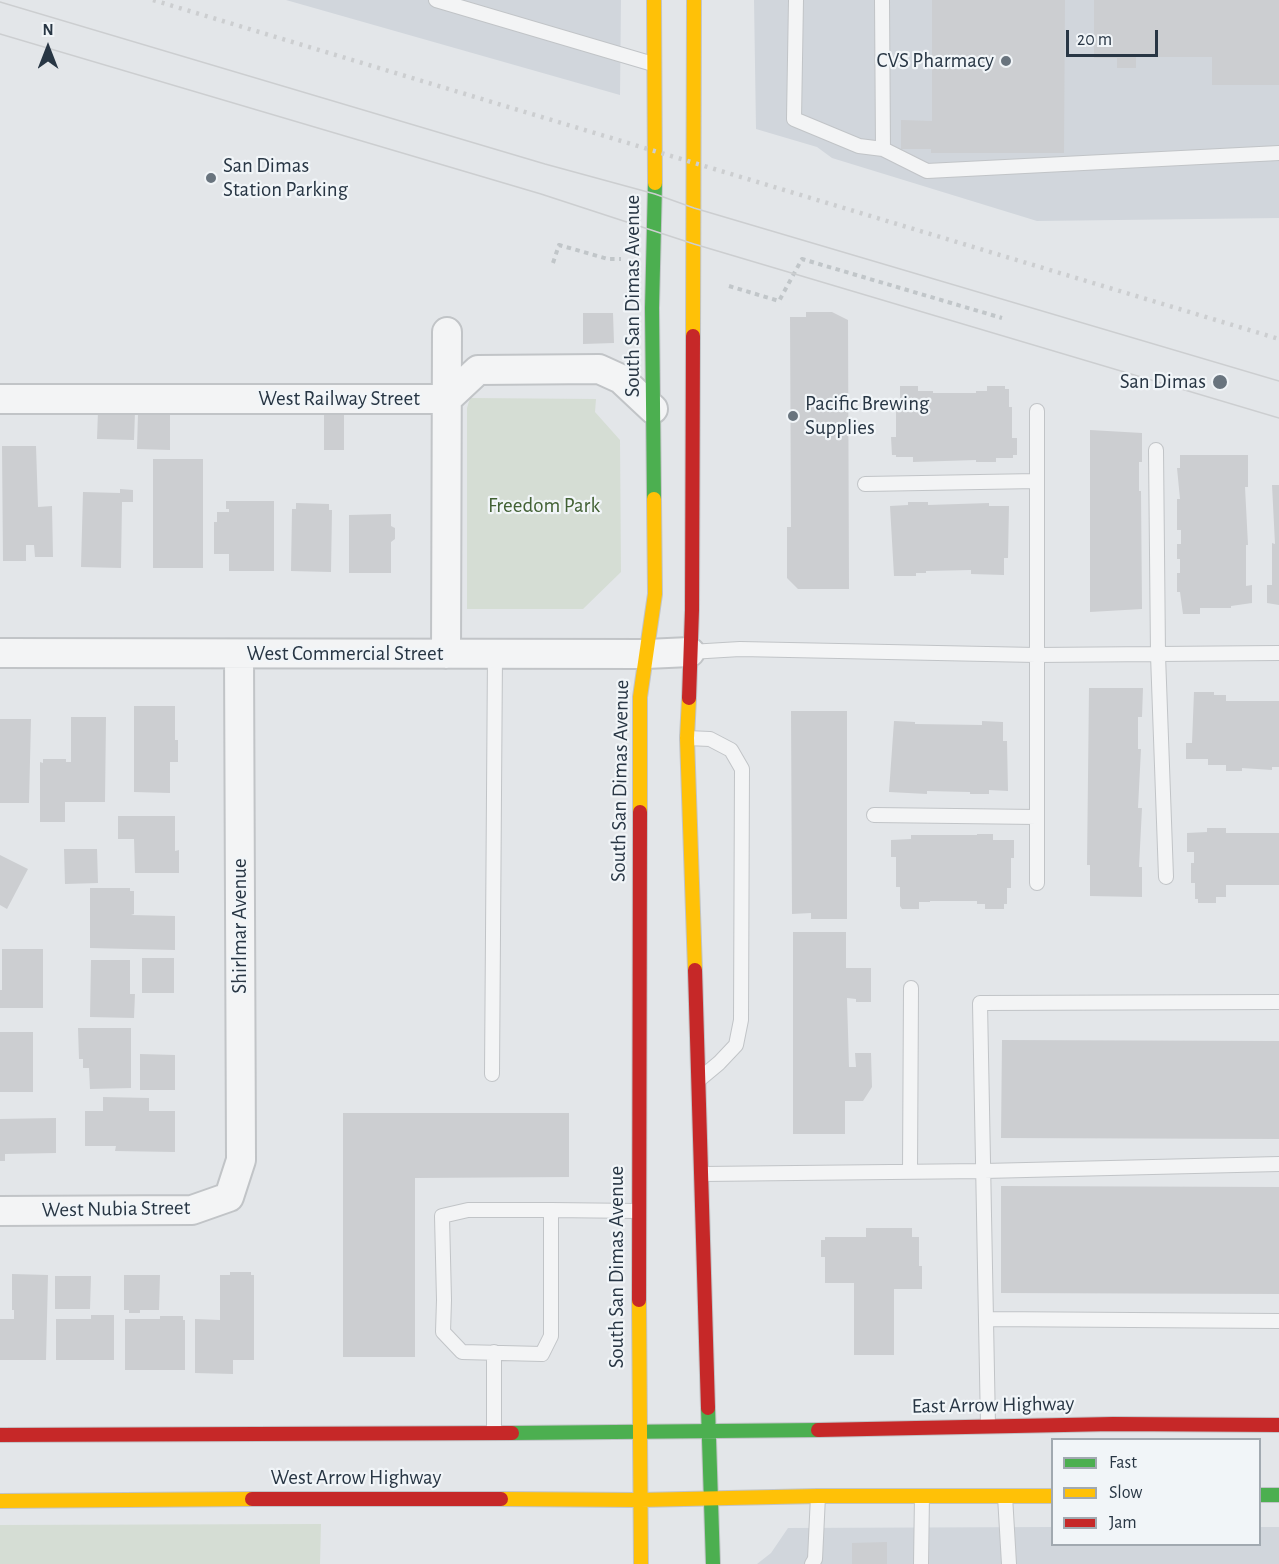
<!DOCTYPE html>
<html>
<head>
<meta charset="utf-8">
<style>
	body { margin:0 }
	#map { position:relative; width:1279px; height:1564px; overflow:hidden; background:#e3e6e9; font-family:"Alegreya Sans",sans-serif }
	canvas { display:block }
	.legend { position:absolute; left:1051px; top:1438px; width:210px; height:108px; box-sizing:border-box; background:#f1f5f8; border:2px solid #a1a9b0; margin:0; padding:8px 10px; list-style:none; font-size:18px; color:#283644 }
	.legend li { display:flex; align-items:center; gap:12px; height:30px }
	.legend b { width:30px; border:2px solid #a1a9b0 }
	.north { position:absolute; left:18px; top:18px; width:60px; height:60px; -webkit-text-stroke:4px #f1f5f8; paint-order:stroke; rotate:0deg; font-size:16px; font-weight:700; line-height:24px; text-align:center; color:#283644 }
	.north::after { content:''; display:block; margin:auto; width:21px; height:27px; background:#283644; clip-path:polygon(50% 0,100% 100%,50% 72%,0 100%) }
	.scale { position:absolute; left:1066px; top:30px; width:92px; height:27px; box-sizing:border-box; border:3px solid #283644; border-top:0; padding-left:8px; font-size:18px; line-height:21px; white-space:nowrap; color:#283644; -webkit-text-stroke:4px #f1f5f8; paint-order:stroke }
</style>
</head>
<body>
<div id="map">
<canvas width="1279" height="1564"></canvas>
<ul class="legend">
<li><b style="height:8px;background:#4caf50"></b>Fast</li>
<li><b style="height:8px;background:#ffc107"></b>Slow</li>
<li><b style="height:8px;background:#c62828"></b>Jam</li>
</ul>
<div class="north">N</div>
<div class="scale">20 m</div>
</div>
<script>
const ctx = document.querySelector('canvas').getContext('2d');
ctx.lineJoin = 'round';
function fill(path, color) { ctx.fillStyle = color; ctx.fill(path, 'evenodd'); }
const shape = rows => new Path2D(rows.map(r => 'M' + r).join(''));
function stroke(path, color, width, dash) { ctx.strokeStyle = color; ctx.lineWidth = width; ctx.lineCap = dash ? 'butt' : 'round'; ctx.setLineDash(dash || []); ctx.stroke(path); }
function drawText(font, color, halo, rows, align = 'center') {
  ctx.font = font + ' "Alegreya Sans",sans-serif'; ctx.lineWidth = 4.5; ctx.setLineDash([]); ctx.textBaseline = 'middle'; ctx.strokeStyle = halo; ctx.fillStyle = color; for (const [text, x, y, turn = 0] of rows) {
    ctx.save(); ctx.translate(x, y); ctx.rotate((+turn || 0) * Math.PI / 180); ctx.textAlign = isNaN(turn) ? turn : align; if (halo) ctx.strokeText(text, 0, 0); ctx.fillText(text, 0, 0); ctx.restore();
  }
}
const built = shape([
	[286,0,621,0,620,95],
	[754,0,1279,0,1279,218,1037,221,832,158,817,147,756,129],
	[1052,1527,1052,1544,1260,1544,1260,1527,1279,1527,1279,1564,757,1564,771,1553,788,1528]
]);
const green = shape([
	[470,398,596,399,595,412,620,440,621,572,583,609,467,609,467,408],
	[321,1524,320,1564,0,1564,0,1525]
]);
const building = shape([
	[932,0,1065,0,1064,153,931,153,931,149,901,149,901,120,932,121],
	[1094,0,1279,0,1279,85,1212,85,1212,57,1136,57,1136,68,1117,68,1117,58,1094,58],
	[806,312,832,312,848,320,849,589,798,589,787,578,787,527,791,527,790,317,806,317],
	[583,313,613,313,614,343,583,344],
	[900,386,918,386,918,391,933,391,933,393,976,393,976,391,987,391,987,386,1005,386,1005,389,1009,389,1009,407,1012,407,1012,438,1017,438,1017,455,1013,455,1013,458,996,458,996,462,976,462,976,460,913,462,913,457,896,457,896,455,892,455,891,437,896,437,896,406,900,406],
	[98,411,135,412,134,440,97,439],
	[138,413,170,414,170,450,137,449],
	[324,413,344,414,344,450,324,450],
	[1090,430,1142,433,1142,462,1139,462,1139,491,1141,491,1142,609,1090,612],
	[2,446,36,446,38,507,52,506,53,557,35,557,34,545,26,545,26,561,3,561],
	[1180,455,1248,455,1248,487,1245,487,1248,545,1246,545,1246,586,1252,585,1252,603,1231,606,1231,608,1200,608,1200,614,1183,614,1180,592,1177,592,1177,573,1180,573,1180,559,1177,559,1177,544,1181,544,1181,530,1177,530,1177,499,1180,499,1177,468,1180,468],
	[153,459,203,459,203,568,153,568],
	[1272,485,1279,485,1279,605,1267,603,1267,585,1272,585,1272,543,1275,544],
	[120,489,133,490,133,502,122,502,121,568,81,567,83,492,120,493],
	[226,501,274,501,274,571,229,571,229,554,214,554,214,522,217,522,217,512,229,512,229,509,226,509],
	[908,502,928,502,928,505,989,503,989,506,1009,506,1008,558,1004,558,1004,575,971,574,971,570,926,571,926,573,916,573,916,576,894,576,890,506,908,505],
	[296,503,329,504,329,510,332,510,331,572,291,571,292,509,296,509],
	[391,514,391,526,395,528,395,539,391,542,391,573,349,573,349,515],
	[1089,688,1143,688,1142,717,1138,717,1138,749,1141,749,1138,808,1142,808,1139,867,1142,867,1142,897,1090,896,1090,865,1087,865],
	[1194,692,1214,692,1214,695,1226,695,1226,701,1279,701,1279,767,1272,767,1272,770,1242,768,1242,771,1226,771,1226,765,1208,765,1208,759,1186,759,1186,743,1192,743],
	[134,706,175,706,175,740,178,740,178,762,170,762,170,793,134,792],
	[791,711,847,711,847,919,811,919,811,913,792,914],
	[71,717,106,717,105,802,65,802,65,822,40,822,40,762,43,763,43,759,66,759,66,762,71,762],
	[0,719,31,719,29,803,0,803],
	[894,721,915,722,915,724,982,725,982,721,1003,722,1003,741,1007,741,1008,791,989,790,989,794,970,794,970,792,927,791,927,794,889,792],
	[118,816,175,816,175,851,179,850,179,873,135,873,134,839,118,839],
	[1207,828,1226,828,1226,833,1279,833,1279,885,1226,885,1226,897,1216,897,1216,903,1198,903,1198,899,1195,899,1195,883,1191,883,1191,863,1194,863,1194,852,1187,852,1187,833,1207,832],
	[977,834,993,834,993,840,1014,840,1014,858,1011,858,1011,888,1007,888,1007,904,1004,904,1004,909,985,909,985,904,977,904,977,901,930,901,930,902,919,902,919,909,902,909,900,906,900,887,896,887,896,857,891,857,891,840,911,839,911,835,977,835],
	[64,849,97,849,98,883,65,884],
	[0,855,28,869,7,909,0,905],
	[90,888,130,888,130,891,134,891,134,914,131,915,175,916,175,950,90,948],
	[793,932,846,932,846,968,871,968,871,1002,856,1002,856,999,847,998,849,1067,856,1067,855,1053,871,1053,872,1087,863,1101,845,1101,845,1134,793,1134],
	[2,949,43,949,43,1008,0,1008,0,990,2,990],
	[142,958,174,958,174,993,142,993],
	[91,960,130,960,130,994,135,994,134,1018,90,1017],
	[78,1028,131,1028,131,1088,90,1089,89,1068,83,1068,83,1059,79,1059],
	[0,1032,33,1032,33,1092,0,1092],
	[1002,1040,1279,1041,1279,1139,1001,1138],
	[140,1054,175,1055,175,1090,140,1090],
	[103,1097,149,1098,149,1111,175,1111,175,1152,115,1151,116,1146,85,1146,85,1111,103,1111],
	[343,1113,569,1113,569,1177,415,1178,415,1357,343,1357],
	[56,1118,56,1153,5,1154,5,1161,0,1161,0,1119],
	[1001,1186,1279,1187,1279,1294,1001,1293],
	[866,1228,912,1228,912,1237,919,1237,919,1266,922,1266,922,1289,894,1289,894,1355,854,1355,854,1283,825,1283,825,1257,821,1257,821,1240,825,1240,825,1237,866,1237],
	[230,1272,251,1272,251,1275,254,1275,254,1360,233,1360,233,1374,195,1373,195,1319,220,1320,220,1275,230,1275],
	[12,1274,48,1275,46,1360,0,1360,0,1319,14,1319,14,1310,12,1310],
	[124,1275,160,1275,159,1310,140,1310,140,1313,129,1313,129,1310,124,1310],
	[55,1276,91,1276,90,1309,55,1309],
	[91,1315,114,1315,114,1360,56,1360,56,1319,91,1319],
	[160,1316,183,1316,183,1320,185,1320,185,1370,125,1370,125,1319,160,1319],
	[887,1542,887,1564,852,1564,852,1543]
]);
const path = shape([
	[553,263,559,245,608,259,621,259],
	[729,286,779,301,802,259,1002,318]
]);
const lane = shape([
	[436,0,653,64],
	[796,0,794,119,859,146,883,149,882,0],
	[883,149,927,171,1279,153],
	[1037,411,1037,883],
	[1156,450,1158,655,1166,877],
	[865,484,1037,481],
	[690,652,740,649,1036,655,1279,653],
	[687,738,710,739,731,750,742,769,741,1020,736,1045,719,1063,701,1078],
	[874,815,1037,817],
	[492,1074,495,654],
	[910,1172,911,988],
	[702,1174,984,1171,1279,1164],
	[551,1210,551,1336,542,1354,462,1352,443,1332,444,1300,442,1216,468,1210,551,1210,638,1211],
	[986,1319,1279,1321],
	[494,1352,494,1432],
	[988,1426,980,1003,1279,1002],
	[1005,1496,1009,1564],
	[812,1564,815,1559,818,1496],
	[921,1564,922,1496]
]);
const street = shape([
	[0,399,447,399,478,370,599,369,621,379,653,409],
	[0,653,646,654,690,652],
	[446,654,447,332],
	[0,1211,192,1210,229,1197,241,1160,239,654]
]);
const fast = shape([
	[654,499,652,308,655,183],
	[708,1408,713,1564],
	[512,1433,818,1430],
	[1260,1495,1279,1495]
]);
const slow = shape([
	[654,0,655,183],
	[693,336,694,0],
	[689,698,687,738,695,970],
	[640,812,640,697,655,594,654,499],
	[639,1300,641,1564],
	[501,1499,640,1500,818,1496,1052,1496],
	[0,1501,252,1499]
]);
const jam = shape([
	[689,698,692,610,693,336],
	[695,970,708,1408],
	[639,1300,640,812],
	[818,1430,1113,1424,1279,1425],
	[0,1435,512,1433],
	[252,1499,501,1499]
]);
const tram = shape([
	[0,2,545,164,655,194,694,208,1279,381],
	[0,34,541,194,694,244,1279,418]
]);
const rail = shape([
	[153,0,1279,339]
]);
const markers = [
	[1006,61,6,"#69747e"],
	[211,178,6,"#69747e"],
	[1220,382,8,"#69747e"],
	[793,416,6,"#69747e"]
];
const poiNames = [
	["CVS Pharmacy",994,61],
	["San Dimas",223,166,"left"],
	["Station Parking",223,190,"left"],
	["San Dimas",1206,382],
	["Pacific Brewing",805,404,"left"],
	["Supplies",805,428,"left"]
];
const streetNames = [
	["South San Dimas Avenue",633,296,-90],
	["West Railway Street",339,399],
	["West Commercial Street",345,654],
	["South San Dimas Avenue",620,781,-89],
	["Shirlmar Avenue",240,926,-90],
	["West Nubia Street",116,1209,-1],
	["South San Dimas Avenue",617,1267,-90],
	["East Arrow Highway",993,1405,-1],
	["West Arrow Highway",356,1478]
];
const parkNames = [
	["Freedom Park",544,506]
];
fill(built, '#d1d6dc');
fill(green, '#d5ddd4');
fill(building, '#ccced1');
stroke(lane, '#c1c4c7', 16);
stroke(street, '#c1c4c7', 32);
stroke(fast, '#c1c4c7', 16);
stroke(slow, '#c1c4c7', 16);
stroke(jam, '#c1c4c7', 16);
stroke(path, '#c1c6c9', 4, [4.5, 4.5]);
stroke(lane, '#f3f4f5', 14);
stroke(street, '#f3f4f5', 28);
stroke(fast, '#4caf50', 14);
stroke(slow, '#ffc107', 14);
stroke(jam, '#c62828', 14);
stroke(tram, '#ccced0', 1.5);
stroke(rail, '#ccced0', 4.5, [3, 6]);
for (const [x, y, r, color] of markers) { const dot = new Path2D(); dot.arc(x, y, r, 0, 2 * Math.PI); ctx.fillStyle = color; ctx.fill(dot); stroke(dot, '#f1f5f8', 2); }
drawText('21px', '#283644', '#f1f5f8', poiNames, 'right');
drawText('21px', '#283644', '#f1f5f8', streetNames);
drawText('21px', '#426134', '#f1f5f8', parkNames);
</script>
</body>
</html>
